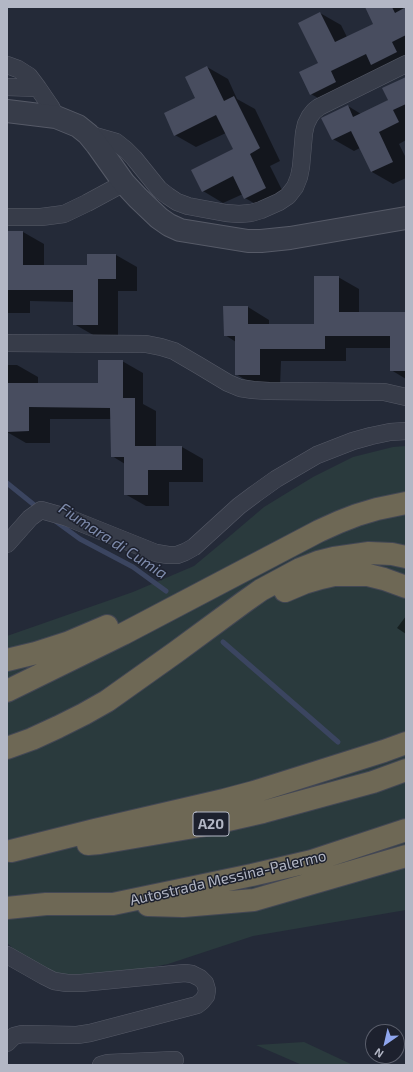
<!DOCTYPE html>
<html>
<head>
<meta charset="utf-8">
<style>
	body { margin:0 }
	#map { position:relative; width:413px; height:1072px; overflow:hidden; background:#242a38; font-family:"Exo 2",sans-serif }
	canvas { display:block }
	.frame { position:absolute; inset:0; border:8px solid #b3b7c5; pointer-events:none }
	.north { position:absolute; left:365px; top:1024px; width:40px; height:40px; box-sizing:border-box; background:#1d212e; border:1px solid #595d6a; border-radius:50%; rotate:214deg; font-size:11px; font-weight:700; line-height:16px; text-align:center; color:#b3b7c5 }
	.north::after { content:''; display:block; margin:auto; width:14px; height:18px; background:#8fa6ee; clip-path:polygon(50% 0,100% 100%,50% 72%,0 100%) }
</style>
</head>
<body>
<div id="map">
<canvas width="413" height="1072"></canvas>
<div class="frame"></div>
<div class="north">N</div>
</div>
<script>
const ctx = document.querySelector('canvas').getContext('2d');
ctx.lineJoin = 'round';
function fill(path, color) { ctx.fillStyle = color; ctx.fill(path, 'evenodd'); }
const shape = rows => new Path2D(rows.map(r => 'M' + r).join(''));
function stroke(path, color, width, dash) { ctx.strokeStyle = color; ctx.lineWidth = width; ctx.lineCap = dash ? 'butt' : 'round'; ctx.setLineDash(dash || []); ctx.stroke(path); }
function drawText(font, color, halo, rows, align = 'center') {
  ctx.font = font + ' "Exo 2",sans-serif'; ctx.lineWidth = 3; ctx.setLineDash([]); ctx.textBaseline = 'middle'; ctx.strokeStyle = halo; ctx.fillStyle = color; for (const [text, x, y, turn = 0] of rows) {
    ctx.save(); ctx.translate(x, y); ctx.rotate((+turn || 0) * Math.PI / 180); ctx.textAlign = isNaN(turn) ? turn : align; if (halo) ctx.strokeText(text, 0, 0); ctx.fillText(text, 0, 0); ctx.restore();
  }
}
const green = shape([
	[406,446,406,910,253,936,168,964,103,977,53,974,15,950,7,943,7,636,133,592,194,566,224,541,264,507,313,477,353,457,393,447],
	[304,1042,353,1065,302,1065,256,1045]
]);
const shadow = shape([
	[366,7,406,7,406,70,332,106,311,94,319,64,320,13,341,25,347,37,374,24],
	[207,67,228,79,237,99,255,109,280,161,270,166,287,200,266,210,245,198,243,194,223,203,203,191,234,150,226,133,196,147,175,135,197,99],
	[406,78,406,140,399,144,406,158,406,178,393,184,372,172,360,148,354,151,333,139,348,106,361,114,389,100],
	[7,232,23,232,44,244,44,266,88,266,88,255,116,255,137,267,137,291,118,291,118,336,95,336,74,324,74,302,30,301,30,313,7,313],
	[338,277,359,289,359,313,406,313,406,300,406,379,391,370,391,348,346,348,346,361,281,361,280,387,257,387,236,374,236,342,225,335,248,307,269,320,269,325,315,325],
	[122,361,143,373,143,404,156,411,156,447,182,447,203,459,203,482,169,482,169,506,146,506,125,494,125,464,112,456,111,419,50,419,50,443,26,443,7,432,7,365,17,365,38,377,38,384,99,384],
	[406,616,406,634,397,628]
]);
const stream = shape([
	[7,483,38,508],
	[54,520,80,539,133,567,166,591],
	[223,642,338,742]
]);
const building = shape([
	[365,7,392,7,395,13,406,7,406,35,392,42,397,52,371,65,366,54,331,71,336,82,310,95,299,72,318,63,298,23,320,12,335,42,373,24],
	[207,66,224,101,234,96,260,148,250,154,266,188,244,199,233,176,202,192,191,170,233,149,216,115,174,136,164,113,195,98,185,77],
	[406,77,406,104,393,110,382,88],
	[388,100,399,122,379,132,393,162,371,172,351,131,332,140,321,118,348,105,353,117],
	[7,231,23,231,23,265,87,265,87,254,116,254,116,279,98,279,98,325,73,325,73,290,7,290],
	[314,276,339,276,339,312,406,312,406,371,390,371,390,336,325,336,325,349,260,349,260,375,235,375,235,336,224,336,223,306,248,306,248,324,314,324],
	[98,360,123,360,123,398,135,398,135,446,182,446,182,470,148,470,148,495,124,495,124,457,111,457,110,408,29,407,29,431,7,432,7,383,98,383]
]);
const minor = shape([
	[7,65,18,69,29,76,38,88,51,107,56,117],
	[7,87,38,88],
	[88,134,116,142,126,150,134,158,159,189,168,196,177,202,188,206,204,209,226,213,239,214,251,213,261,210,279,202,288,196,295,187,299,177,301,167,304,133,306,124,310,116,314,111,319,107,406,64],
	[7,217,41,217,64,214,87,203,124,183],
	[7,343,146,344,161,347,174,351,198,365,228,383,240,388,253,390,269,391,384,392,406,397],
	[7,544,30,518,41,510,66,517,156,553,168,555,177,555,185,552,194,547,239,506,255,494,276,479,317,455,353,441,371,436,390,432,406,431],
	[7,955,44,976,54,981,67,983,81,983,185,973,192,974,200,978,205,983,207,990,206,996,202,1001,197,1005,90,1033,77,1035,22,1034,14,1036,7,1043],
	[101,1065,108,1063,175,1060]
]);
const tertiary = shape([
	[7,111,56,117,78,126,88,134,97,145,124,183,138,198,159,218,169,225,180,230,248,241,261,241,290,238,406,218]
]);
const motorway = shape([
	[285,591,304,583,321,578,334,575,368,575,384,579,406,587],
	[7,660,36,653,67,643,107,626],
	[7,691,123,634,319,531,339,522,357,515,377,509,406,503],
	[7,748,32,739,58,727,84,714,107,701,176,652,244,602,261,590,300,569,318,562,334,558,369,553,392,554,406,557],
	[88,844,100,843,206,825,263,812,373,782,406,770],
	[11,851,95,830,224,800,254,792,384,751,406,743],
	[148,905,183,906,254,900,406,856],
	[7,908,46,904,113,904,252,875,312,861,406,830]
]);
const shields = [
	[211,824,36]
];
const shieldNames = [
	["A20",211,824]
];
const streetNames = [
	["Autostrada Messina-Palermo",228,878,-13]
];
const waterNames = [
	["Fiumara di Cumia",113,541,33]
];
fill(green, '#2a3a3d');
fill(shadow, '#0007');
stroke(stream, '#3b4560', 5);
fill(building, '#484d5f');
stroke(minor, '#565a67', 18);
stroke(tertiary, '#565a67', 24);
stroke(motorway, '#434754', 24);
stroke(minor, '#373c49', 17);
stroke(tertiary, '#373c49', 22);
stroke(motorway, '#6e6855', 22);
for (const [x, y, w] of shields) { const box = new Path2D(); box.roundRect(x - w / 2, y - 12, w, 24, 3); ctx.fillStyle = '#1d212e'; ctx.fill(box); stroke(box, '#b3b7c5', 1); }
drawText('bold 14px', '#b3b7c5', null, shieldNames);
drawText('15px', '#b3b7c5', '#1d212e', streetNames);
drawText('italic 16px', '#7d8aaa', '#1d212e', waterNames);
</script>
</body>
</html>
